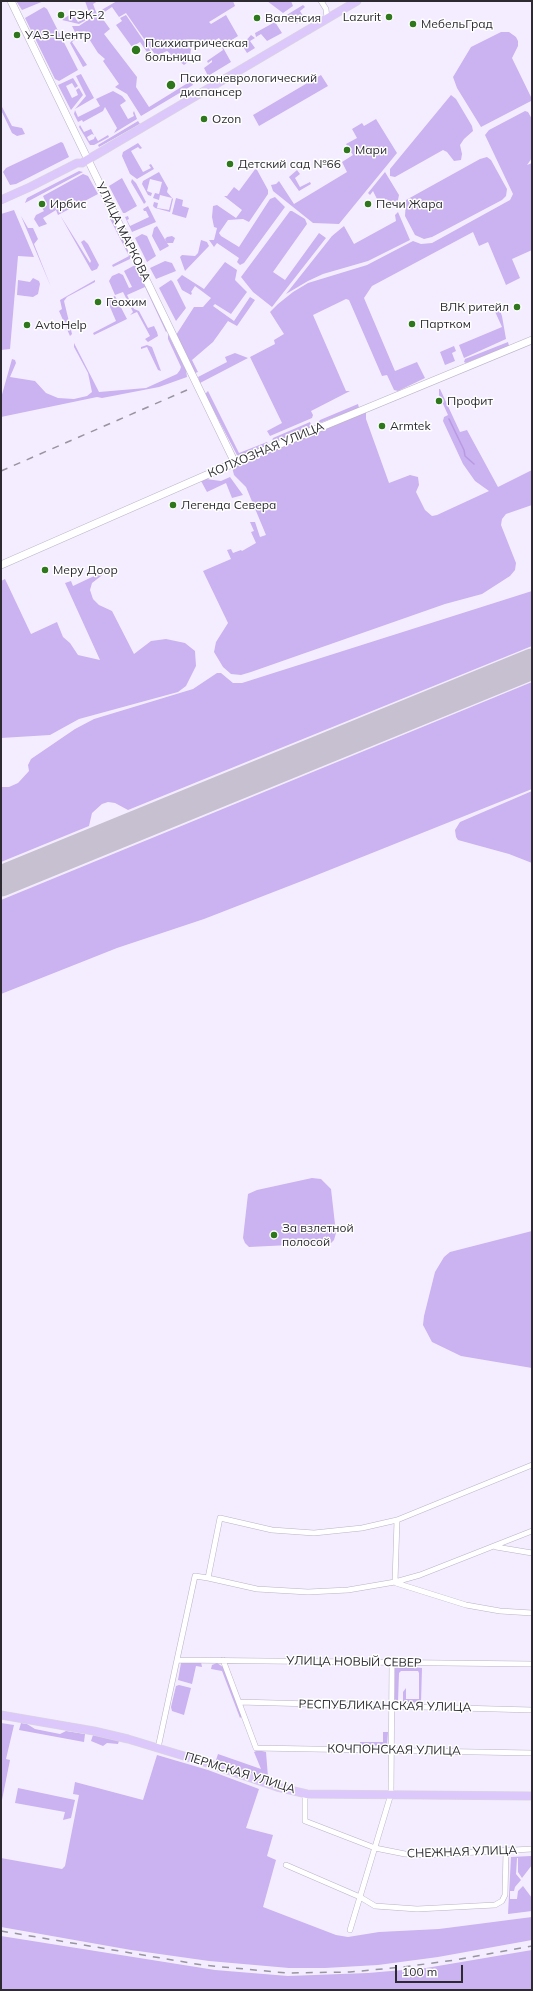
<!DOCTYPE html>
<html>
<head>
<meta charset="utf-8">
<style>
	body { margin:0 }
	#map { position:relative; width:533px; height:1991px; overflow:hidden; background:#f4edff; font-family:Mulish,sans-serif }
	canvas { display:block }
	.frame { position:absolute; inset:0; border:2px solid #2d2b31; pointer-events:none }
	.scale { position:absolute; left:395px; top:1965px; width:68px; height:18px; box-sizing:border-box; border:2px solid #2d2b31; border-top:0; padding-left:5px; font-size:12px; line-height:14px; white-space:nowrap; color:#2d2b31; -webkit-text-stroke:3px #fefefe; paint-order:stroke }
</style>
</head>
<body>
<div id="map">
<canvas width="533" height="1991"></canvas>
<div class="frame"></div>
<div class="scale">100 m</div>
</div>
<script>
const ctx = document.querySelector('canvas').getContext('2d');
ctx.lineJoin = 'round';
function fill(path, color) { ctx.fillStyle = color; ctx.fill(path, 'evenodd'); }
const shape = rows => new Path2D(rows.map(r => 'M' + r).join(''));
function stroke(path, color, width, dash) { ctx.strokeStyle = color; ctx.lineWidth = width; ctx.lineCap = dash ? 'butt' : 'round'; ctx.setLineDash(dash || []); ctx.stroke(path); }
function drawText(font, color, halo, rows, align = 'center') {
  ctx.font = font + ' Mulish,sans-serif'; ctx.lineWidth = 3; ctx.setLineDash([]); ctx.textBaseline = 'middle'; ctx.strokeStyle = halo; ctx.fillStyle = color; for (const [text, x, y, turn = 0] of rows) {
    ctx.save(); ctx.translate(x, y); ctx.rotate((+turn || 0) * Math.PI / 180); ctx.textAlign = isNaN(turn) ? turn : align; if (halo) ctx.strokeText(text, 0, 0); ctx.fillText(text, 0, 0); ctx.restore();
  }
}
const green = shape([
	[16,1,44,1,22,10],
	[85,1,98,1,93,4,98,17,98,12,117,1,233,1,235,6,209,22,211,24,226,15,238,36,224,45,219,38,205,46,197,43,191,49,189,61,184,65,167,51,156,56,126,13,119,17,112,7,100,15,110,29,104,34,137,77,136,87,149,107,191,81,193,85,141,116,127,94,115,87,119,84,103,61,105,59,98,53,84,31,80,33,78,31,75,32,72,26,79,26,91,18],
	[267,1,291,1,293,6,283,13],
	[303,5,305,7,300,11,305,19,296,24,291,16,286,19,285,16],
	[44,7,47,9,78,70,59,81,55,79,25,18],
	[72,13,78,22,88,17,88,19,79,24,62,20],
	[126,15,152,53,149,55,140,42,132,47,116,25,122,21,120,18],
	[275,22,282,33,267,41,261,34,256,37,255,33],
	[501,32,509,32,516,37,518,41,518,46,512,58,531,97,531,101,481,127,457,88,453,77,471,47],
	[251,35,255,38,250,41,255,48,247,53,242,45],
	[74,38,78,38,78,40,76,39,72,42,87,65,83,67,70,43],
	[221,44,231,62,208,76,204,68,212,62,212,60,208,63,207,61,223,50],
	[81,74,94,98,75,109,86,96,76,76],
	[321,75,328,86,259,126,253,115],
	[73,78,78,86,75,88,72,83,66,86,72,98,78,95,76,90,79,88,83,95,71,110,58,85],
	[113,91,122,96,126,101,120,105,128,119,134,116,133,113,134,111,137,119,114,133,117,128,105,107,103,111,83,122,82,120,78,122,74,114,75,110,78,117,100,106,96,99],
	[451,95,456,99,472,126,473,131,464,139,460,145,462,154,461,160,454,161,447,152,443,150,395,177,390,176,390,169],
	[1,105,12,126,22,128,25,134,17,136,12,133,1,110],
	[525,111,528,112,532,119,532,158,527,165,532,163,532,250,512,259,520,278,506,285,488,242,479,246,473,232,372,286,364,298,395,371,417,362,425,378,398,391,394,390,387,375,382,376,349,300,346,299,313,315,346,391,350,391,311,411,313,415,312,418,270,436,267,431,282,423,250,357,275,344,274,340,284,334,270,312,278,304,293,292,308,283,367,265,413,241,421,244,432,243,510,200,513,194,485,135,489,130],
	[376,119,397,153,339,224,313,223,273,191,271,185,276,184,279,181,294,204,347,172,342,162,353,155,346,144,357,138,352,129,362,123,364,126],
	[138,121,140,124,99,147,98,145],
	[80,125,84,132,91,129,94,135,92,134,87,137,89,141,94,139,95,136,98,141,108,135,109,137,94,145,90,145,79,127],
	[61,142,63,143,69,157,16,184,10,185,3,172,6,168],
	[138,143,142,148,140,149,138,147,131,151,143,172,151,168,149,165,151,164,154,169,137,179,130,174,122,156,123,152],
	[487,157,491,160,507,189,506,196,502,200,432,237,424,239,415,235,405,216,406,200,480,159],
	[256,168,268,190,268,194,249,222,243,219,228,220,219,233,221,236,239,247,270,199,275,197,285,207,244,263,240,265,237,262,239,258,217,243,214,247,209,240,214,240,217,228,214,227,212,217,213,206,217,205,236,218,242,210,224,196,227,196,234,187,239,191],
	[297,170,300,174,295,178,300,187,310,182,311,184,299,191,289,177],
	[79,171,83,172,25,203,27,198],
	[159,172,168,188,167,192,173,199,170,212,155,208,153,206,154,202,158,203,157,208,169,210,172,198,160,195,159,200,153,198,155,193,159,194,162,182,150,179,147,191,152,193,151,196,148,195,142,184,143,181],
	[385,172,399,195,397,205,392,208,387,199,379,203,373,191,370,195,368,193],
	[83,174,88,176,98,194,58,215,56,210,43,218,47,224,39,227,34,219,36,215,44,211,42,208,47,205,43,196],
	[122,178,137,206,125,213,123,213,109,186],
	[132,179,136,183,146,202,144,204,131,182],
	[176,198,183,200,182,206,189,208,186,218,172,214],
	[148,206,156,222,132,232,125,217,128,216,129,219,127,220,130,226,149,217,146,211,144,211,143,209],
	[14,210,34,257,18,256,10,349,1,350,1,214],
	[290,211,292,211,305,219,307,224,273,272,285,280,319,233,326,238,272,307,253,292,241,277],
	[398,212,410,240,368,261,323,274,308,281,286,294,332,236,344,226,354,244,396,221,395,215],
	[60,215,90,263,91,261,81,242,84,240,88,244,99,265,97,269,92,271,91,270],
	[21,216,28,228,33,228,38,239,34,244,51,287],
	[113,217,132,255,130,259,113,267,112,265,129,256,110,219],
	[157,226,167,243,165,239,167,237,172,236,175,238,173,243,167,243,169,246,160,251,152,236,154,228],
	[142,234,147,236,156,256,147,262,135,238],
	[201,240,207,242,209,246,185,271,180,257,182,255,195,256,198,253],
	[165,261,172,263,176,271,156,279,150,268],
	[225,262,237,270,235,280,247,292,231,314,215,304,213,306,234,321,250,297,255,300,237,326,228,321,213,342,192,360,198,372,195,373,176,335,194,307,203,307,211,298,195,286,191,292,192,293,191,295,182,290,177,280,182,275,204,289],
	[135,265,167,331,166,332,145,287,127,295,134,309,139,311,148,328,154,326,157,332,158,336,148,342,145,339,150,336,137,312,130,315,133,312,123,292,115,295,109,281,112,276,119,273,123,275,129,288,132,287,124,271],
	[33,278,39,281,40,284,38,294,33,297,17,295,18,280,30,282],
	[95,280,95,282,67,297,64,301,72,334,70,336,59,311,62,309,60,300],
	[171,280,173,282,186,308,176,321,159,288],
	[115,296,127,319,94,335,93,333,116,321,107,300],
	[497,303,502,316,506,339,464,358,459,345,502,327,492,305],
	[168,334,186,370,187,377,159,387,102,398,97,397,1,417,1,398,12,359,15,360,16,363,10,377,35,381,46,393,58,398,74,399,87,396,92,392,88,373,74,347,74,343,99,392,146,388,177,374,180,370,181,367,168,339],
	[508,342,509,346,466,363,464,362,465,359],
	[147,345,152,347,161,371,158,370,147,347,141,349,141,347],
	[454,346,456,351,452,353,455,361,445,365,440,352],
	[235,353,248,358,200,383,198,377,227,362,225,357],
	[439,389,440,389,460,432,467,430,498,487,532,470,532,505,506,514,502,519,501,525,516,563,515,570,510,576,482,594,445,604,251,672,241,675,231,674,223,667,214,652,216,642,228,623,203,571,231,559,227,550,231,549,233,553,241,550,242,551,256,543,251,532,254,531,250,522,255,522,260,537,266,535,246,487,234,475,232,467,366,411,366,419,389,483,410,475,418,477,419,485,416,492,425,510,432,516,437,515,489,491,475,481,463,464,443,421,444,417,448,415,439,395],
	[208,391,239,453,267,442,269,446,238,457,205,394],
	[358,404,359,408,317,424,320,420],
	[310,422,312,427,274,444,272,441,273,438],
	[230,477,243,495,232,498,226,483,207,492,201,481,206,479,221,481],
	[111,568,112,571,105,573,92,583,90,590,93,599,99,605,112,611,134,654,151,641,166,639,185,643,195,651,196,666,186,686,178,692,79,719,50,735,1,738,1,581,5,579,31,634,57,622,63,637,70,643,78,655,100,660,65,583,71,581,73,586],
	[532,591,532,646,128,810,115,803,108,802,102,804,92,813,89,826,1,862,1,787,9,787,18,783,29,771,28,765,31,759,75,729,94,719,193,689,217,673,221,673,233,683,242,683],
	[532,682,532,789,307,879,204,919,117,948,1,994,1,900],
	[532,791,532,863,509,854,458,840,456,837,455,830,460,822],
	[312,1178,321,1179,331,1189,336,1233,334,1240,331,1243,249,1247,245,1243,243,1238,248,1194,257,1190],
	[532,1231,532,1368,461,1356,432,1342,423,1325,424,1316,435,1272,444,1257,450,1252],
	[201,1662,202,1667,196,1666,192,1684,178,1680,181,1663],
	[217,1663,223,1667,242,1716,240,1718,222,1671,211,1669,212,1665],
	[397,1666,422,1668,421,1703,403,1702,403,1692,406,1688,406,1699,419,1699,419,1673,418,1671,401,1671,399,1673,398,1702,394,1703,395,1668],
	[179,1685,191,1688,184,1715,172,1711,171,1707,176,1686],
	[1,1723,14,1725,6,1759,10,1760,1,1805],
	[21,1723,27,1724,35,1729,60,1734,66,1731,85,1734,84,1742,19,1730],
	[383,1732,388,1732,387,1746,360,1745,360,1742,383,1742],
	[93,1735,117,1740,119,1741,118,1744,107,1743,103,1746,91,1741],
	[258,1750,266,1752,268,1777,271,1781,216,1760,218,1754,261,1769,254,1752],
	[157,1755,208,1770,259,1789,246,1828,273,1835,267,1856,276,1860,263,1907,336,1935,348,1937,379,1932,439,1929,532,1917,532,1940,438,1957,378,1965,325,1968,289,1968,209,1961,131,1950,1,1927,1,1858,62,1869,65,1866,79,1795,73,1794,75,1782,143,1800],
	[18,1788,75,1800,71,1818,63,1820,65,1812,15,1803],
	[531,1856,532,1865,522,1878,518,1872,518,1858,517,1858,516,1874,521,1880,515,1887,514,1891,510,1891,510,1899,517,1899,518,1891,523,1886,532,1898,532,1911,508,1914,511,1857],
	[1,1936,215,1970,288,1976,368,1973,426,1968,532,1950,532,1990,1,1990]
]);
const stream = shape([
	[449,419,464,450,465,456,474,464]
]);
const runway = shape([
	[1,881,532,664]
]);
const street = shape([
	[321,1,326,9,327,18],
	[496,1547,532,1553],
	[208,1578,257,1589,308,1592,348,1590,395,1582,420,1575,532,1531],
	[395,1582,397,1520],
	[396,1583,466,1605,500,1611,532,1613],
	[177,1660,532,1664],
	[223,1660,256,1748,532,1753],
	[239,1702,532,1710],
	[158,1748,195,1576,208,1578,220,1518,272,1530,314,1533,362,1528,397,1520,532,1465],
	[305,1793,305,1821,375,1848,405,1854,424,1855,532,1849],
	[286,1865,360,1897,375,1906,417,1909,495,1905,502,1901,505,1895,506,1851],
	[350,1930,391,1794,392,1662]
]);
const secondary = shape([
	[11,1,235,463],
	[1,565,227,466,532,340]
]);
const primary = shape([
	[1,200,30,187,77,163,82,163,357,1],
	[1,1715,94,1731,128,1739,207,1763,277,1787,307,1794,532,1796]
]);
const rail = shape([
	[1,471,187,390],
	[1,1931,202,1965,287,1973,350,1972,403,1967,455,1960,532,1946]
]);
const markers = [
	[61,15,4,"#2e771c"],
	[389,17,4,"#2e771c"],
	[257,18,4,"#2e771c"],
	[413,24,4,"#2e771c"],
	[17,35,4,"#2e771c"],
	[136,50,5,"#2e771c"],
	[171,85,5,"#2e771c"],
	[204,119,4,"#2e771c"],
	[347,150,4,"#2e771c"],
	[230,164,4,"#2e771c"],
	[42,204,4,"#2e771c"],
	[368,204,4,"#2e771c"],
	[98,302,4,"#2e771c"],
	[517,307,4,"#2e771c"],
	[412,324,4,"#2e771c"],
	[27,325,4,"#2e771c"],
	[439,401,4,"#2e771c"],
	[382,426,4,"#2e771c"],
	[173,505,4,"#2e771c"],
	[45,570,4,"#2e771c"],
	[274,1235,4,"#2e771c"]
];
const poiNames = [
	["РЭК-2",69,15],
	["Lazurit",381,17,"right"],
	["Валенсия",265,18],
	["МебельГрад",421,24],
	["УАЗ-Центр",25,35],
	["Психиатрическая",145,43],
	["больница",145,57],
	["Психоневрологический",180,78],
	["диспансер",180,92],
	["Ozon",212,119],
	["Мари",355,150],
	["Детский сад №66",238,164],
	["Ирбис",50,204],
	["Печи Жара",376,204],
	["Геохим",106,302],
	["ВЛК ритейл",509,307,"right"],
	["Партком",420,324],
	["AvtoHelp",35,325],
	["Профит",447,401],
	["Armtek",390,426],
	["Легенда Севера",181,505],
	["Меру Доор",53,570],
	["За взлетной",282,1228],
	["полосой",282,1242]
];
const streetNames = [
	["УЛИЦА МАРКОВА",123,232,64],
	["КОЛХОЗНАЯ УЛИЦА",266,450,-23],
	["УЛИЦА НОВЫЙ СЕВЕР",354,1662,1],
	["РЕСПУБЛИКАНСКАЯ УЛИЦА",385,1706,1],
	["КОЧПОНСКАЯ УЛИЦА",394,1750,1],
	["ПЕРМСКАЯ УЛИЦА",240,1773,17],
	["СНЕЖНАЯ УЛИЦА",462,1852,-2]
];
fill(green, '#cbb2f0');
stroke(stream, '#b899e3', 1.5);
stroke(runway, '#c6c0d0', 31);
stroke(street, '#bab3c5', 6);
stroke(secondary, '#bab3c5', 8);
stroke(primary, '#d9d9da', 9);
stroke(street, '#fff', 5);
stroke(secondary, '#fff', 7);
stroke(primary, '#dcc8fa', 8);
stroke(rail, '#9894a0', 1.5, [7, 7]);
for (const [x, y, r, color] of markers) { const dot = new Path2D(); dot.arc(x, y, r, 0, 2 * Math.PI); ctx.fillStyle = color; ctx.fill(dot); stroke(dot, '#fefefe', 1.5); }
drawText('12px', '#2d2b31', '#fefefe', poiNames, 'left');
drawText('12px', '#2d2b31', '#fefefe', streetNames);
</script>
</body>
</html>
